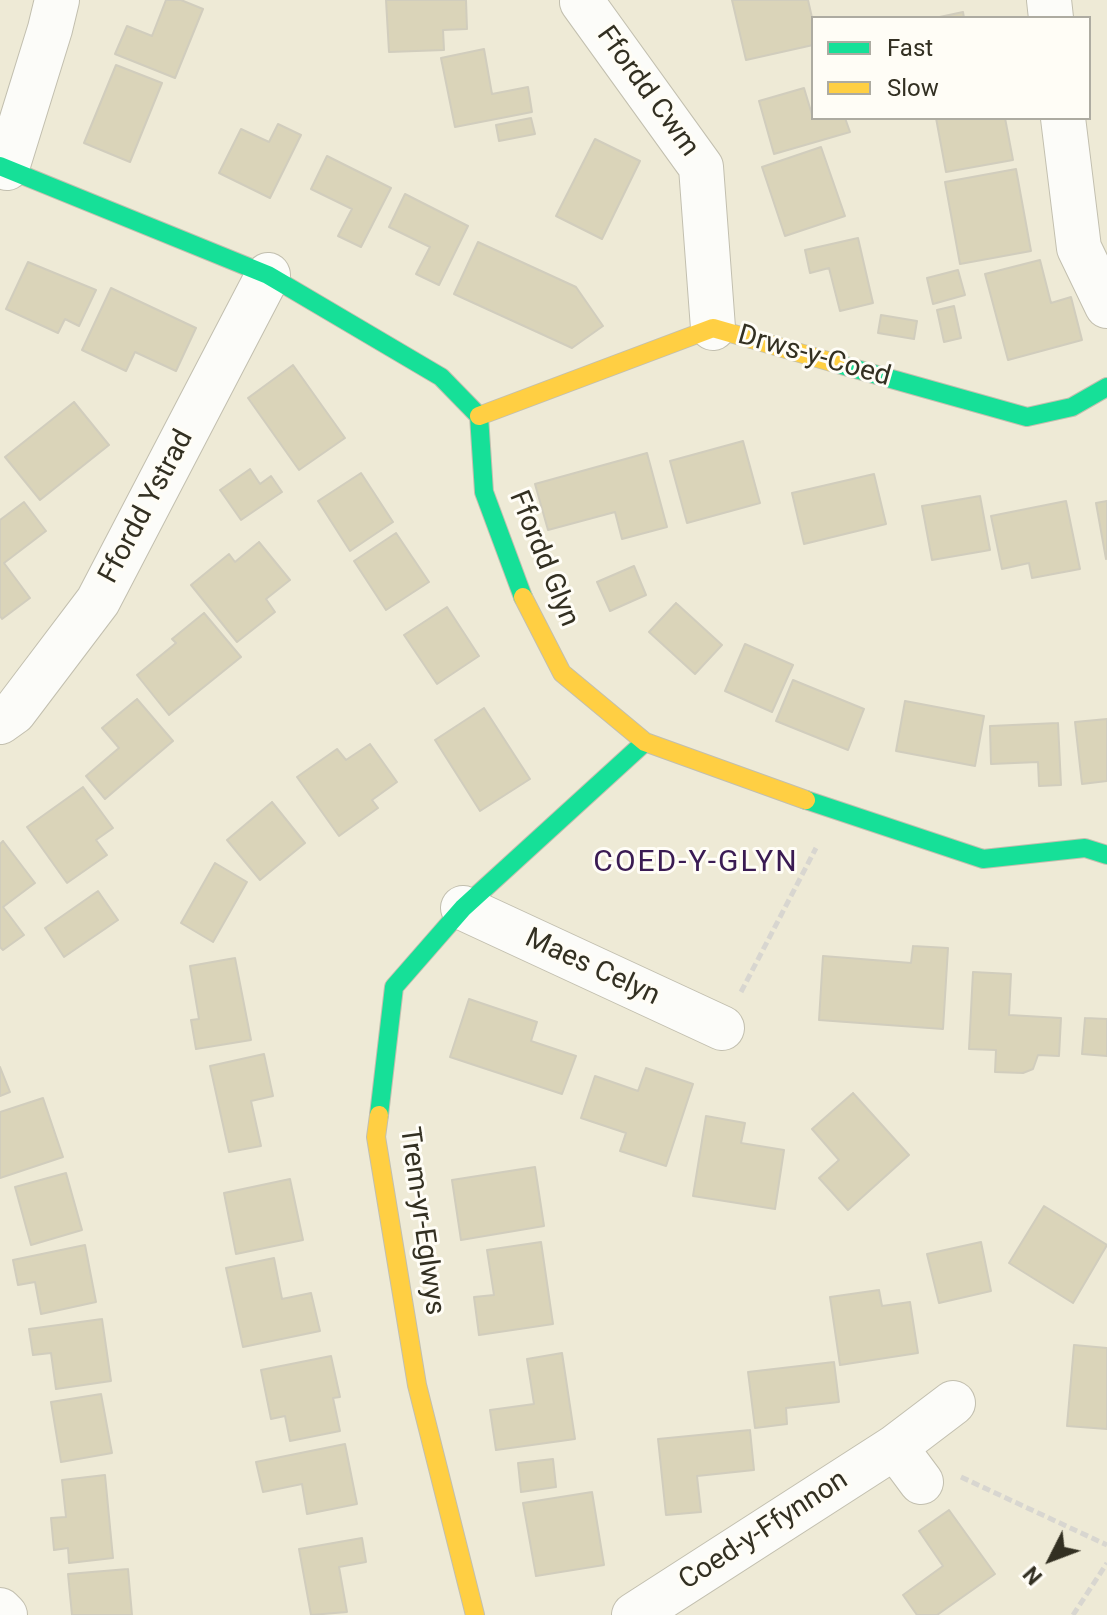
<!DOCTYPE html>
<html>
<head>
<meta charset="utf-8">
<style>
	body { margin:0 }
	#map { position:relative; width:1107px; height:1615px; overflow:hidden; background:#eeead6; font-family:Roboto,sans-serif }
	canvas { display:block }
	.legend { position:absolute; left:811px; top:16px; width:280px; height:104px; box-sizing:border-box; background:#fffdf6; border:2px solid #adaba1; margin:0; padding:10px 14px; list-style:none; font-size:24px; color:#333022 }
	.legend li { display:flex; align-items:center; gap:16px; height:40px }
	.legend b { width:40px; border:2px solid #adaba1 }
	.north { position:absolute; left:1011px; top:1519px; width:80px; height:80px; -webkit-text-stroke:6px #fffdf6; paint-order:stroke; rotate:228deg; font-size:22px; font-weight:700; line-height:32px; text-align:center; color:#333022 }
	.north::after { content:''; display:block; margin:auto; width:28px; height:36px; background:#333022; clip-path:polygon(50% 0,100% 100%,50% 72%,0 100%) }
</style>
</head>
<body>
<div id="map">
<canvas width="1107" height="1615"></canvas>
<ul class="legend">
<li><b style="height:10px;background:#16e098"></b>Fast</li>
<li><b style="height:10px;background:#ffcf43"></b>Slow</li>
</ul>
<div class="north">N</div>
</div>
<script>
const ctx = document.querySelector('canvas').getContext('2d');
ctx.lineJoin = 'round';
function fill(path, color) { ctx.fillStyle = color; ctx.fill(path, 'evenodd'); }
const shape = rows => new Path2D(rows.map(r => 'M' + r).join(''));
function stroke(path, color, width, dash) { ctx.strokeStyle = color; ctx.lineWidth = width; ctx.lineCap = dash ? 'butt' : 'round'; ctx.setLineDash(dash || []); ctx.stroke(path); }
function drawText(font, color, halo, rows, align = 'center') {
  ctx.font = font + ' Roboto,sans-serif'; ctx.lineWidth = 6; ctx.setLineDash([]); ctx.textBaseline = 'middle'; ctx.strokeStyle = halo; ctx.fillStyle = color; for (const [text, x, y, turn = 0] of rows) {
    ctx.save(); ctx.translate(x, y); ctx.rotate((+turn || 0) * Math.PI / 180); ctx.textAlign = isNaN(turn) ? turn : align; if (halo) ctx.strokeText(text, 0, 0); ctx.fillText(text, 0, 0); ctx.restore();
  }
}
const building = shape([
	[166,0,181,0,203,9,175,78,115,54,127,26,152,36,166,0],
	[386,0,466,0,467,29,443,30,444,50,389,52,386,0],
	[732,0,808,0,813,22,813,45,746,60,732,0],
	[963,12,964,18,935,18,963,12],
	[484,49,492,94,528,87,532,112,455,127,441,58,484,49],
	[116,65,162,83,130,162,84,143,116,65],
	[804,88,813,118,845,118,850,132,774,154,759,101,804,88],
	[531,118,535,134,499,141,496,125,531,118],
	[936,118,1005,118,1013,160,946,172,936,118],
	[278,124,301,135,270,198,219,173,241,129,269,142,278,124],
	[595,139,640,161,602,239,556,216,595,139],
	[821,147,845,216,785,236,762,167,821,147],
	[327,156,391,188,361,247,338,236,352,209,311,189,327,156],
	[1016,169,1031,251,960,264,945,182,1016,169],
	[405,194,468,226,439,285,416,274,430,247,389,227,405,194],
	[858,238,873,303,840,311,829,268,810,273,805,250,858,238],
	[478,242,576,287,603,326,572,348,454,294,478,242],
	[1040,260,1051,303,1071,297,1082,340,1008,360,985,274,1040,260],
	[28,262,96,290,79,326,65,319,58,333,6,309,28,262],
	[958,270,965,295,933,304,927,278,958,270],
	[111,288,196,328,176,371,135,352,126,371,82,350,111,288],
	[954,306,961,338,944,342,937,310,954,306],
	[881,315,917,321,914,339,878,333,881,315],
	[293,365,345,438,299,470,248,398,293,365],
	[74,402,109,445,40,500,5,457,74,402],
	[743,441,760,503,687,523,670,461,743,441],
	[647,453,667,527,622,539,615,512,548,530,535,484,647,453],
	[250,469,260,484,271,476,282,492,241,520,220,490,250,469],
	[361,473,393,522,350,551,318,501,361,473],
	[874,474,886,524,804,544,792,493,874,474],
	[980,496,990,550,932,560,922,506,980,496],
	[1066,501,1080,569,1032,578,1029,563,1002,569,991,516,1066,501],
	[1107,501,1107,558,1106,559,1096,503,1107,501],
	[24,502,46,531,4,563,30,598,2,619,0,616,0,520,24,502],
	[396,533,429,582,386,610,354,561,396,533],
	[259,542,290,580,266,599,275,612,237,642,191,585,229,554,235,562,259,542],
	[634,566,646,595,610,611,597,582,634,566],
	[676,603,722,645,695,674,649,632,676,603],
	[447,607,479,656,437,684,404,635,447,607],
	[204,613,241,657,169,715,137,675,176,643,172,639,204,613],
	[745,644,793,665,772,712,725,691,745,644],
	[793,680,864,709,848,750,776,721,793,680],
	[137,699,173,741,105,799,86,776,119,748,102,728,137,699],
	[905,701,984,716,975,766,896,751,905,701],
	[484,708,530,779,480,811,435,740,484,708],
	[1107,719,1107,781,1082,784,1075,722,1107,719],
	[1058,723,1061,785,1039,786,1038,762,991,764,990,726,1058,723],
	[370,744,397,782,372,800,378,808,339,836,297,777,337,749,346,760,370,744],
	[83,787,113,828,96,840,107,855,67,883,27,827,83,787],
	[272,802,305,843,260,880,227,840,272,802],
	[3,841,35,883,3,907,24,935,3,950,0,947,0,844,3,841],
	[215,863,247,882,213,942,181,923,215,863],
	[98,891,118,920,64,957,45,928,98,891],
	[913,946,948,948,943,1029,819,1020,823,956,911,963,913,946],
	[235,958,251,1040,196,1049,191,1020,199,1019,190,966,235,958],
	[973,972,1011,974,1009,1015,1061,1018,1059,1056,1038,1055,1033,1069,1023,1073,995,1072,996,1050,969,1049,973,972],
	[469,999,537,1022,531,1041,576,1056,562,1094,450,1057,469,999],
	[1085,1018,1107,1019,1107,1056,1082,1054,1085,1018],
	[264,1054,273,1096,251,1101,261,1146,229,1152,210,1066,264,1054],
	[0,1067,10,1092,0,1096,0,1067],
	[646,1068,693,1084,666,1166,620,1151,626,1133,581,1118,595,1076,638,1091,646,1068],
	[853,1093,909,1155,848,1210,819,1178,839,1160,812,1129,853,1093],
	[43,1098,63,1157,0,1178,0,1112,43,1098],
	[706,1116,745,1123,741,1143,784,1150,775,1209,693,1196,706,1116],
	[535,1167,544,1226,461,1240,452,1180,535,1167],
	[66,1173,82,1230,31,1245,15,1187,66,1173],
	[290,1179,303,1240,236,1254,224,1193,290,1179],
	[1044,1206,1107,1245,1073,1303,1009,1263,1044,1206],
	[541,1242,553,1324,479,1335,474,1297,494,1295,487,1250,541,1242],
	[981,1242,991,1291,939,1303,927,1254,981,1242],
	[85,1245,96,1302,41,1314,35,1282,18,1285,13,1260,85,1245],
	[274,1258,282,1299,311,1293,320,1331,243,1347,226,1268,274,1258],
	[879,1290,882,1306,910,1302,918,1353,840,1365,830,1297,879,1290],
	[102,1319,111,1381,56,1389,51,1353,33,1355,29,1329,102,1319],
	[1074,1345,1107,1348,1107,1429,1067,1426,1074,1345],
	[562,1353,575,1439,496,1450,490,1410,534,1404,527,1359,562,1353],
	[331,1356,340,1397,333,1398,340,1431,290,1441,285,1416,271,1419,261,1370,331,1356],
	[834,1362,839,1402,786,1408,787,1424,755,1428,748,1372,834,1362],
	[101,1394,112,1453,61,1462,51,1402,101,1394],
	[750,1430,754,1470,697,1476,701,1512,666,1515,658,1439,750,1430],
	[345,1444,357,1504,307,1514,302,1484,263,1492,256,1462,345,1444],
	[553,1459,556,1487,521,1492,518,1463,553,1459],
	[105,1475,113,1558,69,1563,68,1548,54,1550,51,1518,66,1517,62,1480,105,1475],
	[592,1492,604,1565,536,1576,523,1503,592,1492],
	[949,1510,995,1574,937,1615,917,1615,903,1595,943,1566,919,1531,949,1510],
	[362,1538,366,1562,339,1567,347,1612,311,1615,299,1549,362,1538],
	[128,1569,132,1615,72,1615,68,1574,128,1569]
]);
const path = shape([
	[741,992,816,848],
	[961,1477,1107,1545],
	[1073,1615,1107,1563]
]);
const street = shape([
	[1049,0,1051,18],
	[582,2,701,167,713,328],
	[1063,118,1079,248,1107,306],
	[7,168,50,29,57,0],
	[0,722,14,712,98,601,268,275],
	[463,908,722,1028],
	[895,1447,921,1482],
	[0,1610,5,1615],
	[634,1615,895,1447,953,1403]
]);
const fast = shape([
	[0,166,268,275,441,377,479,416,484,492,523,597],
	[838,364,1027,417,1072,407,1107,387],
	[806,800,983,859,1085,848,1107,855],
	[379,1115,394,987,463,908,645,742]
]);
const slow = shape([
	[479,416,713,328,838,364],
	[523,597,562,673,645,742,806,800],
	[379,1115,376,1137,417,1385,475,1615]
]);
const streetNames = [
	["Ffordd Cwm",647,92,54],
	["Drws-y-Coed",814,357,16],
	["Ffordd Ystrad",147,507,-62],
	["Ffordd Glyn",543,559,68],
	["Maes Celyn",592,968,25],
	["Trem-yr-Eglwys",421,1221,82],
	["Coed-y-Ffynnon",764,1531,-33]
];
const neighbourhoodNames = [
	["COED-Y-GLYN",696,863]
];
fill(building, '#dad4b9');
stroke(building, '#d1cdbd', 2);
stroke(street, '#c2bfaf', 46);
stroke(fast, '#c2bfaf', 20);
stroke(slow, '#c2bfaf', 20);
stroke(path, '#d8d6d0', 5, [8, 4]);
stroke(street, '#fcfcf9', 44);
stroke(fast, '#16e098', 18);
stroke(slow, '#ffcf43', 18);
drawText('28px', '#333022', '#fffdf6', streetNames);
ctx.letterSpacing = '2px';
drawText('30px', '#3a1b53', '#fffdf6', neighbourhoodNames);
ctx.letterSpacing = '0px';
</script>
</body>
</html>
